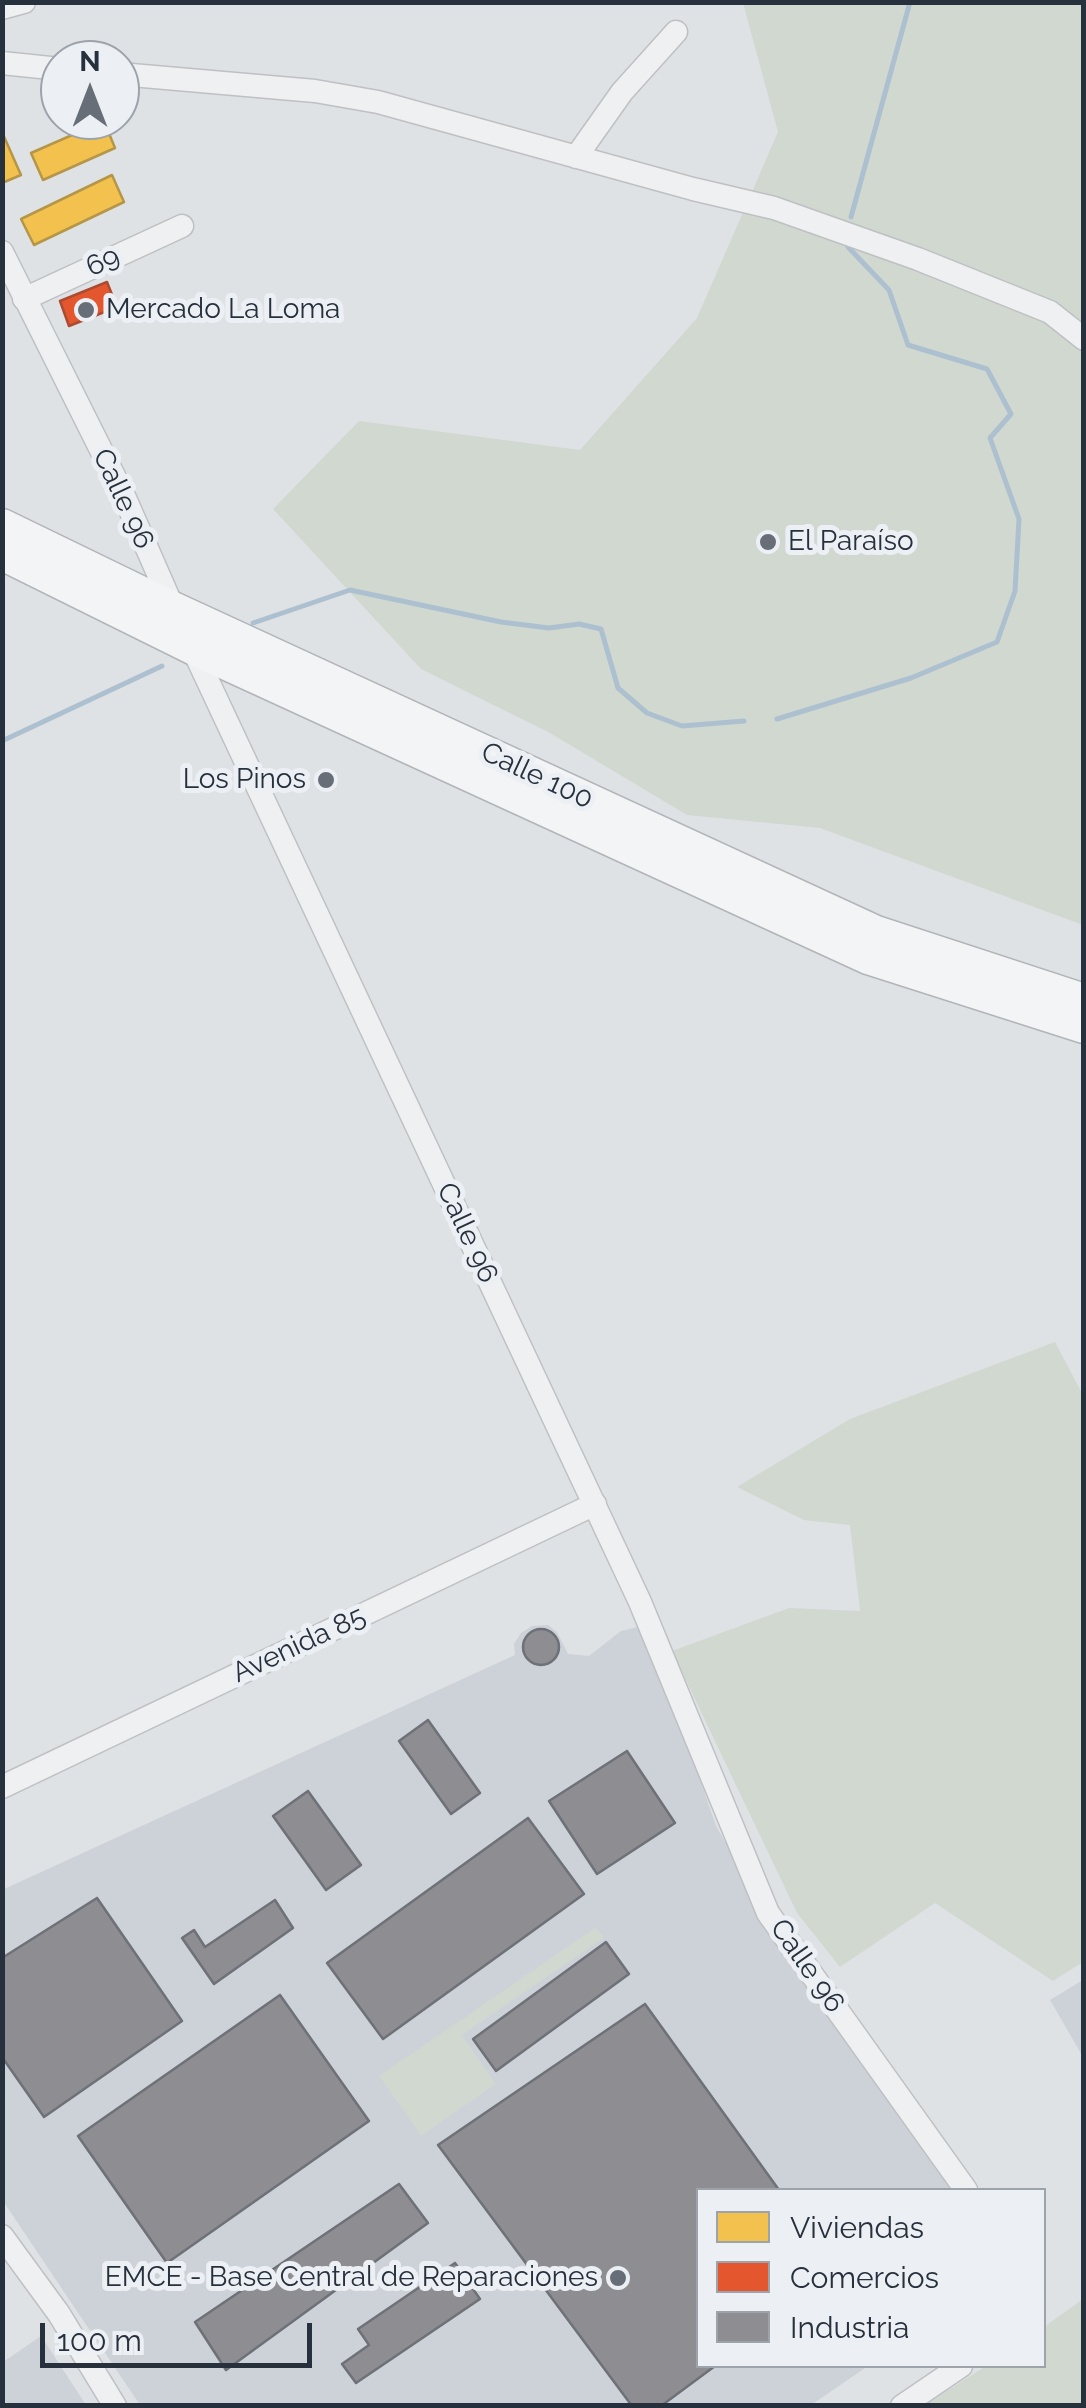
<!DOCTYPE html>
<html>
<head>
<meta charset="utf-8">
<style>
	body { margin:0 }
	#map { position:relative; width:1086px; height:2408px; overflow:hidden; background:#dfe2e5; font-family:Raleway,sans-serif }
	canvas { display:block }
	.frame { position:absolute; inset:0; border:5px solid #27303d; pointer-events:none }
	.legend { position:absolute; left:696px; top:2188px; width:350px; height:180px; box-sizing:border-box; background:#ecf0f4; border:2px solid #9da3ab; margin:0; padding:12px 18px; list-style:none; font-size:30px; color:#27303d }
	.legend li { display:flex; align-items:center; gap:20px; height:50px }
	.legend b { width:50px; border:2px solid #9da3ab }
	.north { position:absolute; left:40px; top:40px; width:100px; height:100px; box-sizing:border-box; background:#ecf0f4; border:2px solid #9da3ab; border-radius:50%; rotate:0deg; font-size:28px; font-weight:700; line-height:40px; text-align:center; color:#27303d }
	.north::after { content:''; display:block; margin:auto; width:35px; height:45px; background:#676e78; clip-path:polygon(50% 0,100% 100%,50% 72%,0 100%) }
	.scale { position:absolute; left:40px; top:2323px; width:272px; height:45px; box-sizing:border-box; border:5px solid #27303d; border-top:0; padding-left:12px; font-size:30px; line-height:35px; white-space:nowrap; color:#27303d; -webkit-text-stroke:8px #ecf0f4; paint-order:stroke }
</style>
</head>
<body>
<div id="map">
<canvas width="1086" height="2408"></canvas>
<div class="frame"></div>
<ul class="legend">
<li><b style="height:28px;background:#f2c14e"></b>Viviendas</li>
<li><b style="height:28px;background:#e4572e"></b>Comercios</li>
<li><b style="height:28px;background:#8d8d92"></b>Industria</li>
</ul>
<div class="north">N</div>
<div class="scale">100 m</div>
</div>
<script>
const ctx = document.querySelector('canvas').getContext('2d');
ctx.lineJoin = 'round';
function fill(path, color) { ctx.fillStyle = color; ctx.fill(path, 'evenodd'); }
const shape = rows => new Path2D(rows.map(r => 'M' + r).join(''));
function stroke(path, color, width, dash) { ctx.strokeStyle = color; ctx.lineWidth = width; ctx.lineCap = dash ? 'butt' : 'round'; ctx.setLineDash(dash || []); ctx.stroke(path); }
function drawText(font, color, halo, rows, align = 'center') {
  ctx.font = font + ' Raleway,sans-serif'; ctx.lineWidth = 10; ctx.setLineDash([]); ctx.textBaseline = 'middle'; ctx.strokeStyle = halo; ctx.fillStyle = color; for (const [text, x, y, turn = 0] of rows) {
    ctx.save(); ctx.translate(x, y); ctx.rotate((+turn || 0) * Math.PI / 180); ctx.textAlign = isNaN(turn) ? turn : align; if (halo) ctx.strokeText(text, 0, 0); ctx.fillText(text, 0, 0); ctx.restore();
  }
}
const built = shape([
	[548,1625,557,1632,568,1654,589,1656,621,1631,642,1626,684,1733,716,1826,750,1885,960,2190,698,2190,698,2366,868,2366,811,2405,140,2405,3,2201,2,1890,515,1655,514,1644,521,1633,532,1626],
	[1083,1980,1083,2057,1050,2000],
	[41,2336,86,2405,3,2405,3,2362]
]);
const green = shape([
	[743,3,1083,3,1083,925,820,828,687,815,550,733,421,669,273,509,359,421,580,450,697,318,778,132],
	[1055,1342,1084,1397,1083,1962,1053,1981,935,1903,840,1967,797,1913,672,1651,789,1608,860,1611,850,1525,804,1520,737,1487,850,1419],
	[596,1927,604,1938,462,2035,496,2084,421,2136,379,2076],
	[1083,2299,1083,2405,925,2405,986,2366,1044,2366,1044,2327]
]);
const homes = shape([
	[104,121,115,148,43,180,31,153,104,121],
	[2,132,21,175,2,183,2,132],
	[112,175,124,202,34,245,21,219,112,175]
]);
const shops = shape([
	[107,282,117,307,69,326,60,301,107,282]
]);
const industry = shape([
	'523 1647a18 18 0 1 1 36 0a18 18 0 1 1-36 0Z',
	[428,1720,480,1793,451,1814,399,1741,428,1720],
	[627,1751,675,1823,597,1874,549,1801,627,1751],
	[308,1791,361,1865,326,1890,273,1816,308,1791],
	[528,1818,584,1894,383,2039,327,1963,528,1818],
	[97,1898,182,2021,44,2117,2,2057,2,1958,97,1898],
	[275,1900,293,1928,214,1984,182,1938,194,1930,205,1947,275,1900],
	[606,1942,629,1974,496,2071,473,2039,606,1942],
	[280,1995,369,2121,167,2263,78,2136,280,1995],
	[645,2004,779,2190,698,2190,698,2366,715,2366,661,2406,632,2406,438,2145,645,2004],
	[399,2184,428,2223,226,2370,195,2322,399,2184],
	[455,2263,480,2299,356,2383,342,2364,369,2345,358,2329,455,2263]
]);
const stream = shape([
	[851,217,910,2],
	[253,623,350,590,501,622,549,628,579,624,601,629,618,688,647,713,682,726,744,721],
	[777,719,911,678,997,642,1015,591,1019,519,990,438,1011,414,987,369,908,345,889,290,848,247],
	[2,741,162,666]
]);
const minor = shape([
	[2,8,24,2],
	[2,63,60,69],
	[120,74,315,91,378,102,693,189,774,208,918,259,1050,312,1084,339],
	[576,157,622,92,676,32],
	[2,252,124,496,174,610],
	[24,299,182,226],
	[190,643,640,1602,768,1913,966,2190],
	[2,1787,595,1504],
	[2,2236,59,2314,115,2406],
	[902,2406,961,2366]
]);
const highway = shape([
	[2,525,173,608,876,932,1084,1000],
	[2,554,192,648,868,958,1084,1027]
]);
const markers = [
	[86,310,10,"#676e78"],
	[768,542,10,"#676e78"],
	[326,780,10,"#676e78"],
	[618,2278,10,"#676e78"]
];
const streetNames = [
	["69",103,262,-25],
	["Calle 96",123,499,65],
	["Calle 100",537,776,25],
	["Calle 96",467,1233,65],
	["Avenida 85",299,1645,-25],
	["Calle 96",807,1966,55]
];
const poiNames = [
	["Mercado La Loma",106,310],
	["El Paraíso",788,542],
	["Los Pinos",306,780,"right"],
	["EMCE - Base Central de Reparaciones",598,2278,"right"]
];
fill(built, '#cdd1d8');
fill(green, '#d0d8d0');
fill(homes, '#f2c14e');
stroke(homes, '#b59649', 2.5);
fill(shops, '#e4572e');
stroke(shops, '#ab4b32', 2.5);
fill(industry, '#8d8d92');
stroke(industry, '#6e7178', 2.5);
stroke(stream, '#adc0d0', 5);
stroke(minor, '#bec0c3', 25);
stroke(highway, '#b1b5b9', 35);
stroke(minor, '#eef0f1', 22);
stroke(highway, '#f3f4f5', 32);
for (const [x, y, r, color] of markers) { const dot = new Path2D(); dot.arc(x, y, r, 0, 2 * Math.PI); ctx.fillStyle = color; ctx.fill(dot); stroke(dot, '#ecf0f4', 4); }
drawText('28px', '#27303d', '#ecf0f4', streetNames);
drawText('28px', '#27303d', '#ecf0f4', poiNames, 'left');
</script>
</body>
</html>
